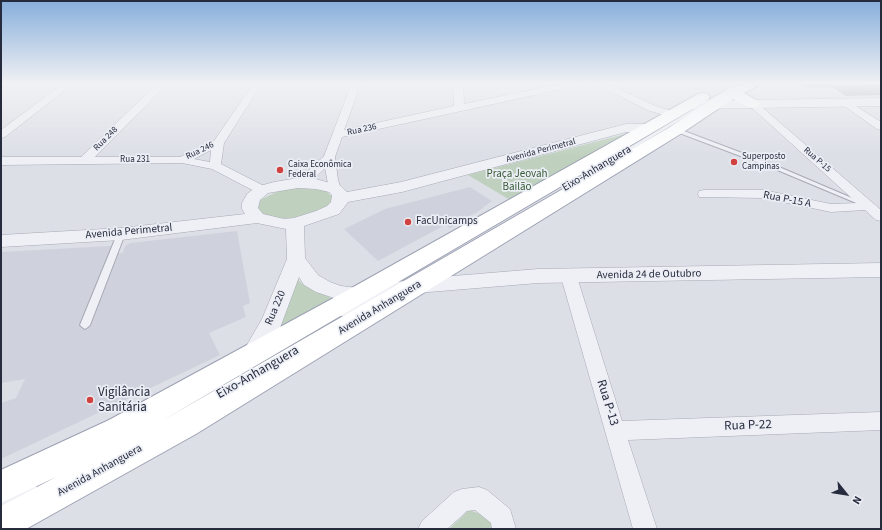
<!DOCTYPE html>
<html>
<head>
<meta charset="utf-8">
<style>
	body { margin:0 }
	#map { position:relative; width:882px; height:530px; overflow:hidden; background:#dddfe7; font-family:"Source Sans 3",sans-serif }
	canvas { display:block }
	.frame { position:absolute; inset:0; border:2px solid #262b3d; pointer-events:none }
	.north { position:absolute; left:826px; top:474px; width:40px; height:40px; -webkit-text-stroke:3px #eceef5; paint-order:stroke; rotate:120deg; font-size:11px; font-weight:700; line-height:16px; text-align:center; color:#262b3d }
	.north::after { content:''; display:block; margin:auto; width:14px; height:18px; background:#262b3d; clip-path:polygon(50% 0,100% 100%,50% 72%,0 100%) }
</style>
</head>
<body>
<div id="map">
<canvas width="882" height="530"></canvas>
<div class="frame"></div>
<div class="north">N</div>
</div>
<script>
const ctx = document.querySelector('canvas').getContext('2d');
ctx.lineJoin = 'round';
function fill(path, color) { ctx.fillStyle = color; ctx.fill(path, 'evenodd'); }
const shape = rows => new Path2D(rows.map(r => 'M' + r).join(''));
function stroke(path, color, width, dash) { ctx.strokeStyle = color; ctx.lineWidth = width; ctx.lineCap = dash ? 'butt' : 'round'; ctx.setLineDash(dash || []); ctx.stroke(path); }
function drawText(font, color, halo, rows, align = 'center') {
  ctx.font = font + ' "Source Sans 3",sans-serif'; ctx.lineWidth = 3.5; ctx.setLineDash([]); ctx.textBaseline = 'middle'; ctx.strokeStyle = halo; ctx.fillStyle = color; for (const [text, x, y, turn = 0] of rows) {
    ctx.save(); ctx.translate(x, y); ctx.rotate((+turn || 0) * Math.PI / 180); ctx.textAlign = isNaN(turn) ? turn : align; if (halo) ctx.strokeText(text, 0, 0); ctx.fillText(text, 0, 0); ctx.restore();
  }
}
const built = shape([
	[470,187,492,201,476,213,462,219,450,228,445,225,378,261,344,229,385,209],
	[237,231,250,303,243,306,246,317,209,333,220,355,1,459,1,403,16,398,25,379,1,383,1,252,110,246,112,247,110,257,117,256,118,253,123,253,125,246,130,243]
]);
const green = shape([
	[633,132,515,203,468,175],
	[295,188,324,190,332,196,333,201,330,206,307,215,291,218,279,218,257,213,260,200,279,191],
	[294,274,301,283,337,301,274,338],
	[469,510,494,519,495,529,449,529]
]);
const service = shape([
	[737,83,742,83,568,188,566,189,563,187,737,83],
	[676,128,779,167,866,204,863,206,861,205,775,169,674,131,674,129,676,128],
	[118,232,124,232,125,234,90,325,88,327,85,329,82,327,80,325,118,232],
	[378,294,381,295,382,297,381,299,344,316,338,316,337,314,338,312,378,294],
	[32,484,36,486,38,490,36,494,1,511,1,499,32,484]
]);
const minor = shape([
	[64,83,74,83,5,137,1,138,1,130,64,83],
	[158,83,168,83,95,157,180,157,214,141,254,83,262,83,224,143,221,164,266,187,268,190,266,193,258,193,212,169,182,163,1,165,1,157,81,157,158,83],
	[211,150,210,162,194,159,211,150],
	[352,83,361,83,344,130,454,106,454,83,463,83,464,104,565,83,581,83,576,86,342,137,335,157,338,180,341,189,339,192,331,192,329,189,325,168,314,179,302,186,294,186,292,183,294,180,306,173,324,156,352,83],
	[595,83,607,83,655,106,675,112,676,114,671,117,647,110,595,83],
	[846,100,881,122,881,130,877,129,843,105,841,103,846,100],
	[753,101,756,102,881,210,881,221,876,220,865,210,831,212,763,198,699,197,698,194,699,191,704,190,763,190,831,204,857,203,750,106,748,104,753,101],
	[569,272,574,273,577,277,622,421,881,412,881,430,628,440,657,529,633,529,561,277,564,273,569,272],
	[479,487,487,490,510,509,516,529,492,529,491,523,475,510,467,511,447,529,418,529,422,521,454,492,462,489,479,487]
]);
const tertiary = shape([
	[881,98,881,106,688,109,684,108,682,105,684,102,688,101,881,98],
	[626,124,648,124,653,125,655,128,653,131,648,132,626,132,402,192,348,202,339,214,304,226,305,258,318,275,330,282,341,286,358,288,417,279,538,269,881,263,881,277,538,283,417,293,358,302,340,300,316,292,304,285,299,277,280,328,260,362,252,364,244,362,241,355,262,319,287,259,286,229,257,223,121,240,1,247,1,235,121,228,245,214,242,209,242,203,247,194,256,187,274,182,298,178,316,179,341,186,347,192,401,182,626,124],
	[298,188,316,189,329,192,332,195,331,202,327,206,316,211,294,218,284,219,263,214,258,208,260,200,268,193,298,188]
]);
const primary = shape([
	[743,83,759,83,757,86,744,93,758,101,760,104,758,107,753,108,748,107,733,99,682,133,196,434,26,529,1,529,1,506,56,477,1,503,1,470,109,420,339,295,698,94,703,93,708,94,710,97,708,100,160,422,670,127,709,101,743,83]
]);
const wall = shape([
	[800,83,881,83,881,95,846,96,832,87,806,87]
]);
const building = shape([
	[848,83,881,83,881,85,853,86,848,83]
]);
const markers = [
	[734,162,4,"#cf423f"],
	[280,170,4,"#cf423f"],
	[408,222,4,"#cf423f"],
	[90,400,4,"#cf423f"]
];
const farStreetnames = [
	["Rua 236",362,130,-12],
	["Rua 248",106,139,-45],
	["Rua 246",200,151,-26],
	["Avenida Perimetral",541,151,-15],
	["Rua 231",135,160],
	["Rua P-15",817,160,41]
];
const farPoinames = [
	["Superposto",742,157],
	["Campinas",742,167],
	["Caixa Econômica",288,165],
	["Federal",288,175]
];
const streetNames = [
	["Eixo-Anhanguera",597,169,-31],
	["Rua P-15 A",787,200,11],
	["Avenida Perimetral",129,232,-5],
	["Avenida 24 de Outubro",649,275,-1],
	["Rua 220",276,308,-67],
	["Avenida Anhanguera",380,308,-31],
	["Avenida Anhanguera",100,471,-29]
];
const parkNames = [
	["Praça Jeovah",517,175],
	["Bailão",517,188]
];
const poiNames = [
	["FacUnicamps",416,222]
];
const nearStreetnames = [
	["Eixo-Anhanguera",258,373,-30],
	["Rua P-13",607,403,73],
	["Rua P-22",748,426,-2]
];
const nearPoinames = [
	["Vigilância",98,393],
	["Sanitária",98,408]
];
fill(built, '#cfd1dc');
fill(green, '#bfd1be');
stroke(service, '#a6a9b4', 2);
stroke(minor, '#a6a9b4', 1);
stroke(tertiary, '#a6a9b4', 1);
stroke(primary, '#9ca1b3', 2);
fill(service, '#eff0f5');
fill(minor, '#eff0f5');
fill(tertiary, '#eff0f5');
fill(primary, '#fff');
fill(wall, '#a0a3ae');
fill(building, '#babdca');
stroke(building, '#82848d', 1);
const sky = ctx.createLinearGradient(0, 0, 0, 157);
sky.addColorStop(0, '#87aedb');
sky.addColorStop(0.53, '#f0f1f4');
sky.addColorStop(1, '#f0f1f400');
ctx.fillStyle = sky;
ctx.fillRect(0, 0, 882, 157);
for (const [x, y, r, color] of markers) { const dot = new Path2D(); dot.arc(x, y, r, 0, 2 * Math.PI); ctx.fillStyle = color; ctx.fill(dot); stroke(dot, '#eceef5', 1.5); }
drawText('9px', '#262b3d', '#eceef5', farStreetnames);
drawText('9px', '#262b3d', '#eceef5', farPoinames, 'left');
drawText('11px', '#262b3d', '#eceef5', streetNames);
drawText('11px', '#345933', '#eceef5', parkNames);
drawText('11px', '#262b3d', '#eceef5', poiNames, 'left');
drawText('13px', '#262b3d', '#eceef5', nearStreetnames);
drawText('13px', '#262b3d', '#eceef5', nearPoinames, 'left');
</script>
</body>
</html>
